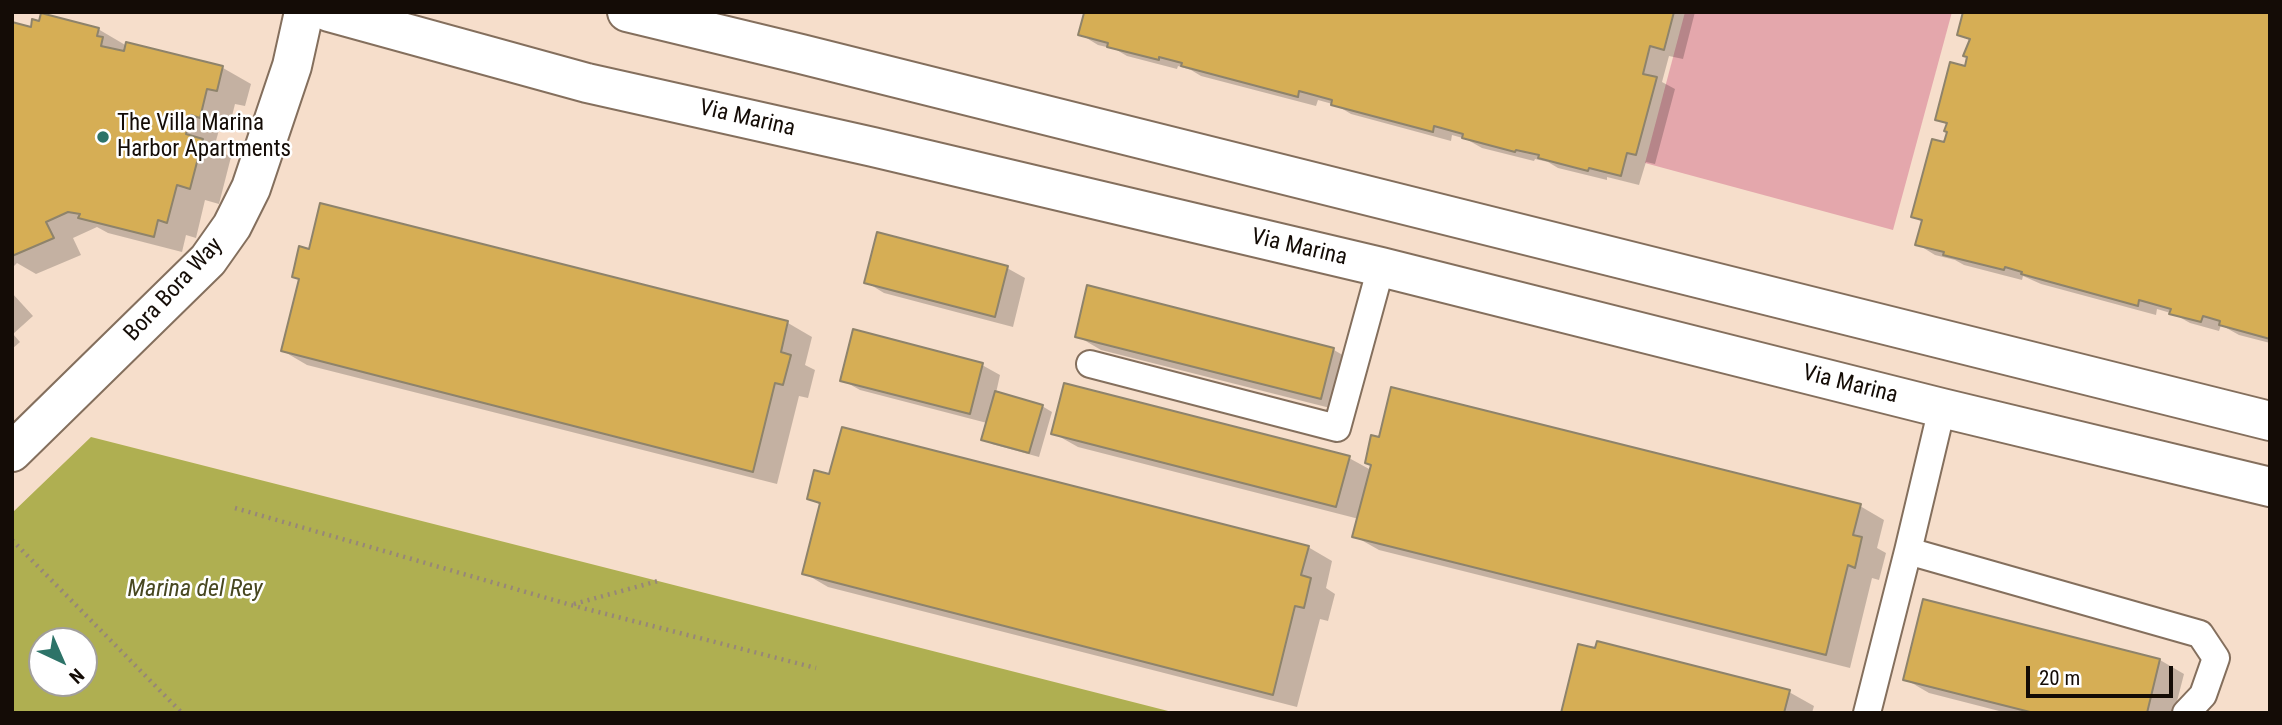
<!DOCTYPE html>
<html>
<head>
<meta charset="utf-8">
<style>
	body { margin:0 }
	#map { position:relative; width:2282px; height:725px; overflow:hidden; background:#f6decb; font-family:"Roboto Condensed",sans-serif }
	canvas { display:block }
	.frame { position:absolute; inset:0; border:14px solid #140c06; pointer-events:none }
	.north { position:absolute; left:28px; top:627px; width:70px; height:70px; box-sizing:border-box; background:#fff; border:2px solid #a19e9b; border-radius:50%; rotate:136deg; font-size:19px; font-weight:700; line-height:28px; text-align:center; color:#140c06 }
	.north::after { content:''; display:block; margin:auto; width:24px; height:32px; background:#2d7368; clip-path:polygon(50% 0,100% 100%,50% 72%,0 100%) }
	.scale { position:absolute; left:2026px; top:666px; width:147px; height:32px; box-sizing:border-box; border:4px solid #140c06; border-top:0; padding-left:9px; font-size:21px; line-height:24px; white-space:nowrap; color:#140c06; -webkit-text-stroke:5px #fff; paint-order:stroke }
</style>
</head>
<body>
<div id="map">
<canvas width="2282" height="725"></canvas>
<div class="frame"></div>
<div class="north">N</div>
<div class="scale">20 m</div>
</div>
<script>
const ctx = document.querySelector('canvas').getContext('2d');
ctx.lineJoin = 'round';
function fill(path, color) { ctx.fillStyle = color; ctx.fill(path, 'evenodd'); }
const shape = rows => new Path2D(rows.map(r => 'M' + r).join(''));
function stroke(path, color, width, dash) { ctx.strokeStyle = color; ctx.lineWidth = width; ctx.lineCap = dash ? 'butt' : 'round'; ctx.setLineDash(dash || []); ctx.stroke(path); }
function drawText(font, color, halo, rows, align = 'center') {
  ctx.font = font + ' "Roboto Condensed",sans-serif'; ctx.lineWidth = 5; ctx.setLineDash([]); ctx.textBaseline = 'middle'; ctx.strokeStyle = halo; ctx.fillStyle = color; for (const [text, x, y, turn = 0] of rows) {
    ctx.save(); ctx.translate(x, y); ctx.rotate((+turn || 0) * Math.PI / 180); ctx.textAlign = isNaN(turn) ? turn : align; if (halo) ctx.strokeText(text, 0, 0); ctx.fillText(text, 0, 0); ctx.restore();
  }
}
const green = shape([
	[1685,12,1952,12,1893,230,1645,163]
]);
const water = shape([
	[91,437,658,581,1176,713,12,713,12,513],
	[42,641,84,641,84,683,42,683]
]);
const shadow = shape([
	[1080,12,1695,12,1683,59,1669,56,1662,82,1675,89,1655,164,1646,162,1639,185,1607,177,1607,180,1558,168,1548,162,1535,159,1534,161,1482,148,1466,139,1452,135,1451,141,1351,114,1336,105,1318,100,1316,106,1201,76,1191,70,1178,66,1177,69,1127,56,1115,49,1098,45,1080,34,1085,15],
	[2270,12,2270,343,2239,335,2221,325,2219,331,2190,323,2174,314,2157,309,2156,315,2041,284,2023,276,2022,280,1964,265,1955,260,1935,255,1917,244,1923,222,1913,216,1945,144,1948,125,1937,119,1967,68,1971,41,1959,34],
	[12,24,32,29,98,29,127,46,127,44,223,68,251,84,245,106,235,104,228,132,219,130,214,148,231,157,219,204,205,200,196,238,186,235,182,252,108,233,97,227,73,238,81,255,36,274,17,263,12,268],
	[321,205,788,323,812,337,805,365,815,370,808,398,799,396,777,484,307,365,283,351,301,281,294,277,310,251],
	[1007,268,1025,278,1013,327,884,293,866,282],
	[1088,287,1334,350,1358,364,1346,412,1101,350,1077,336],
	[12,293,33,316,13,334,20,342,12,349],
	[982,365,1000,375,996,393,1042,406,1052,412,1039,457,992,444,983,439,987,423,860,390,842,380],
	[1053,433,1349,458,1371,470,1860,506,1884,520,1877,548,1886,553,1879,580,1872,578,1850,668,1379,550,1354,536,1359,519,1078,447],
	[809,498,1308,547,1332,561,1326,588,1335,594,1328,621,1320,619,1297,707,828,587,804,573,822,506],
	[2160,660,2184,674,2174,713,2007,713,1929,693,1905,679],
	[1789,692,1814,706,1812,713,1562,713]
]);
const building = shape([
	[1080,12,1674,12,1664,50,1650,46,1643,74,1657,77,1636,155,1627,153,1621,176,1589,168,1588,171,1538,158,1539,155,1516,150,1515,152,1462,138,1463,134,1434,126,1433,132,1331,105,1332,100,1299,91,1298,97,1181,66,1182,63,1159,57,1159,60,1107,47,1108,43,1078,35,1084,13,1080,12],
	[1963,12,2270,12,2270,339,2219,325,2220,321,2203,316,2201,322,2169,314,2171,309,2139,300,2138,306,2021,274,2022,272,2005,267,2004,270,1943,255,1944,252,1915,245,1922,220,1911,217,1932,139,1944,142,1947,132,1944,131,1947,123,1935,120,1950,62,1965,66,1967,57,1963,56,1970,39,1957,35,1963,12],
	[41,13,99,28,97,36,103,37,101,46,124,51,126,42,223,66,217,91,207,89,200,118,191,115,186,134,203,139,190,189,177,185,167,223,158,220,154,237,78,218,80,214,68,212,46,222,54,238,12,256,12,22,31,27,32,19,39,21,41,13],
	[320,203,788,321,781,352,791,355,783,385,775,383,753,472,281,351,299,279,292,277,299,246,309,249,320,203],
	[877,232,1008,266,995,317,864,283,877,232],
	[1087,285,1334,348,1321,399,1075,337,1087,285],
	[853,329,983,363,970,414,840,381,853,329],
	[1064,383,1350,456,1336,507,1051,434,1064,383],
	[1391,387,1861,504,1853,535,1862,537,1855,568,1848,565,1826,655,1352,537,1371,465,1365,463,1371,435,1379,437,1391,387],
	[995,391,1043,405,1029,453,981,440,995,391],
	[842,427,1309,546,1301,575,1311,578,1304,608,1295,606,1273,695,802,574,820,503,807,499,814,470,829,474,842,427],
	[1923,599,2160,659,2147,713,2034,713,1903,680,1923,599],
	[1597,641,1790,690,1784,713,1561,713,1578,644,1595,648,1597,641]
]);
const path = shape([
	[235,508,571,605,816,668],
	[12,540,182,713],
	[574,604,658,581]
]);
const service = shape([
	[1090,364,1337,428,1381,267],
	[1908,551,1942,408],
	[1867,713,1908,551,2200,634,2216,658,2203,695,2186,713]
]);
const minor = shape([
	[12,452,208,260,232,226,251,188,292,66,304,12]
]);
const tertiary = shape([
	[329,12,587,83,873,147,1381,267,1942,408,2270,487],
	[627,12,801,54,2270,421]
]);
const markers = [
	[103,137,7,"#2d7368"]
];
const streetNames = [
	["Via Marina",747,119,13],
	["Via Marina",1299,248,13],
	["Bora Bora Way",174,290,-47],
	["Via Marina",1850,385,14]
];
const poiNames = [
	["The Villa Marina",117,124],
	["Harbor Apartments",117,150]
];
const waterNames = [
	["Marina del Rey",195,590]
];
fill(green, '#e4a7ac');
fill(water, '#afaf51');
fill(shadow, '#0003');
fill(building, '#d6ae55');
stroke(building, '#8e836b', 2);
stroke(service, '#846f5d', 30);
stroke(minor, '#846f5d', 42);
stroke(tertiary, '#846f5d', 42);
stroke(path, '#978679', 4.5, [2, 5]);
stroke(service, '#fff', 26);
stroke(minor, '#fff', 38);
stroke(tertiary, '#fff', 38);
for (const [x, y, r, color] of markers) { const dot = new Path2D(); dot.arc(x, y, r, 0, 2 * Math.PI); ctx.fillStyle = color; ctx.fill(dot); stroke(dot, '#fff', 2.5); }
drawText('23px', '#140c06', '#fff', streetNames);
drawText('23px', '#140c06', '#fff', poiNames, 'left');
drawText('italic 24px', '#474720', '#fff', waterNames);
</script>
</body>
</html>
